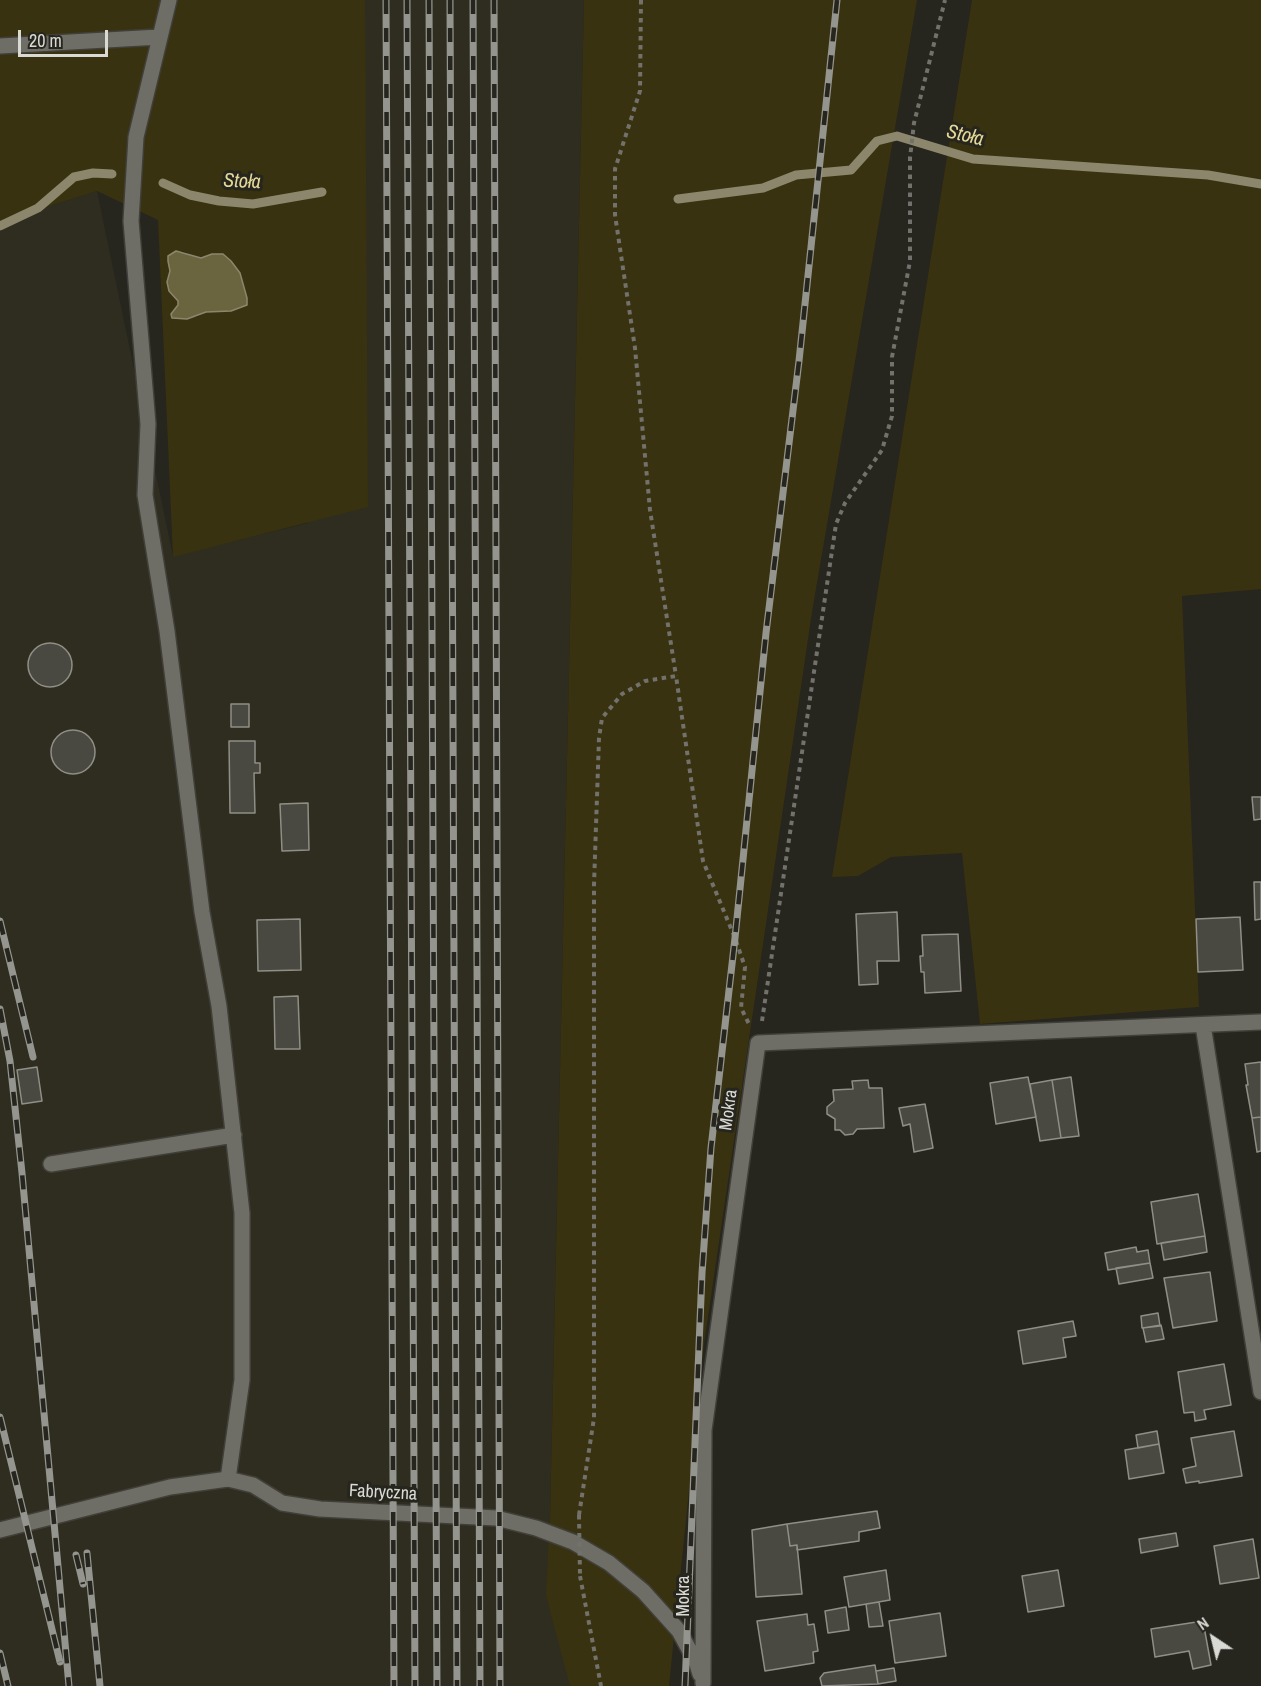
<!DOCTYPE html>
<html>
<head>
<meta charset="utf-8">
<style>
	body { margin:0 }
	#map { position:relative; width:1261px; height:1686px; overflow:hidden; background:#26251e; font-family:"Archivo Narrow",sans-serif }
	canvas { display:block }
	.north { position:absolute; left:1183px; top:1608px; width:60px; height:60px; -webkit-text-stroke:4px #26251e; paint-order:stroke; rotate:325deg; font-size:16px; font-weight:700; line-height:24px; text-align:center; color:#dadad5 }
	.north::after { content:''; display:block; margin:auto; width:21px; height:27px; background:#dadad5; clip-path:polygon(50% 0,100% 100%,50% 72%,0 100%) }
	.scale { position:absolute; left:18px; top:30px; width:90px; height:27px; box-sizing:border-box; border:3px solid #dadad5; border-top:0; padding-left:8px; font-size:18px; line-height:21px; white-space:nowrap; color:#dadad5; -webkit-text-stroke:4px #26251e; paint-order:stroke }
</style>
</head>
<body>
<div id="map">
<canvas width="1261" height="1686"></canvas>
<div class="north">N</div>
<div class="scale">20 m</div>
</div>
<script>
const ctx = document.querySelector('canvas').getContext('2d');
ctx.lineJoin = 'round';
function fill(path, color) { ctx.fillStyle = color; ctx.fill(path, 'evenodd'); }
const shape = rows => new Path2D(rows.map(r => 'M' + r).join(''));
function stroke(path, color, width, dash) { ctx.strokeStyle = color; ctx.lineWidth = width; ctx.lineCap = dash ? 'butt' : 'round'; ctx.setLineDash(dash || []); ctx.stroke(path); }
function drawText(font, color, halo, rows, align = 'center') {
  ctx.font = font + ' "Archivo Narrow",sans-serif'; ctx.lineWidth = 6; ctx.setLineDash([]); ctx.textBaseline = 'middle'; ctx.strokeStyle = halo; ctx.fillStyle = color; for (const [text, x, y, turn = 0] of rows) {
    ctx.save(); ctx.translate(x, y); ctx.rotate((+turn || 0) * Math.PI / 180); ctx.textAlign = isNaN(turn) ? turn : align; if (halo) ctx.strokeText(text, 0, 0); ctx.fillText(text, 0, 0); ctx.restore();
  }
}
const built = shape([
	[297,0,584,0,550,1517,570,1686,0,1686,0,222,97,191,173,556,308,523,309,174]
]);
const green = shape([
	[0,0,365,0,368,507,173,557,158,220,97,191,0,222],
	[182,251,201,258,212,254,240,273,247,298,247,305,231,311,206,312,197,317,171,314,178,305,178,301,169,291,167,282,170,271],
	[584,0,917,0,812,612,704,1344,669,1686,570,1686,546,1595,550,1517],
	[972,0,1261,0,1261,589,1182,596,1199,1007,980,1024,962,853,891,857,858,876,832,877]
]);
const water = shape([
	[176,251,201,258,212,254,223,254,231,261,240,273,247,298,247,305,231,311,206,312,187,319,172,318,171,314,178,305,178,301,169,291,167,282,170,271,168,261,168,256,176,251]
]);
const stream = shape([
	[163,183,190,195,219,201,253,204,322,192],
	[678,199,763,188,796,175,851,170,877,141,897,136,973,159,1208,175,1261,184],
	[0,226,38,208,74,177,93,173,112,174]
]);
const building = shape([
	'28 665a22 22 0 1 1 44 0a22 22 0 1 1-44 0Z',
	[231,704,249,704,249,727,231,727,231,704],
	'51 752a22 22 0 1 1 44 0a22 22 0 1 1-44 0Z',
	[229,741,255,741,255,763,260,763,260,773,254,773,255,813,230,813,229,741],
	[1252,797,1261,797,1261,819,1254,820,1252,797],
	[308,803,309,850,282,851,280,804,308,803],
	[1254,882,1261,882,1261,919,1255,920,1254,882],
	[897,912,899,961,877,961,878,984,859,985,856,914,897,912],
	[1240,917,1243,970,1198,972,1196,919,1240,917],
	[300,919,301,970,258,971,257,920,300,919],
	[958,934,961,991,925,993,924,972,921,972,920,956,923,956,922,935,958,934],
	[298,996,300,1049,275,1049,274,997,298,996],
	[1261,1062,1261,1117,1252,1118,1246,1085,1248,1085,1245,1064,1261,1062],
	[37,1067,42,1101,22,1104,17,1070,37,1067],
	[1028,1077,1036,1117,996,1124,990,1083,1028,1077],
	[1071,1077,1079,1136,1061,1138,1052,1080,1071,1077],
	[868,1080,869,1088,882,1088,884,1128,857,1129,853,1134,845,1135,840,1130,835,1130,835,1119,827,1114,827,1107,834,1101,833,1090,853,1089,852,1081,868,1080],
	[1052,1080,1061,1138,1040,1141,1030,1084,1052,1080],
	[925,1104,933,1148,914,1152,910,1124,903,1126,899,1108,925,1104],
	[1261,1117,1261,1151,1257,1152,1252,1118,1261,1117],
	[1198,1194,1205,1236,1157,1244,1151,1202,1198,1194],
	[1205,1236,1207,1252,1164,1260,1161,1243,1205,1236],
	[1136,1247,1137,1252,1148,1250,1150,1263,1108,1270,1105,1253,1136,1247],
	[1150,1263,1153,1278,1119,1284,1116,1268,1150,1263],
	[1210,1272,1217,1321,1173,1328,1164,1278,1210,1272],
	[1158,1313,1160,1326,1142,1328,1141,1316,1158,1313],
	[1073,1321,1076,1336,1063,1338,1066,1357,1023,1364,1018,1331,1073,1321],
	[1161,1325,1164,1339,1146,1342,1143,1328,1161,1325],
	[1224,1364,1231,1405,1204,1410,1206,1419,1195,1421,1194,1412,1184,1413,1178,1372,1224,1364],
	[1157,1431,1159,1444,1138,1448,1136,1435,1157,1431],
	[1234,1431,1242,1476,1199,1483,1199,1481,1186,1483,1183,1469,1196,1466,1191,1438,1234,1431],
	[1159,1444,1164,1473,1129,1479,1125,1450,1159,1444],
	[877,1511,880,1528,859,1532,859,1541,797,1550,797,1545,790,1546,787,1524,877,1511],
	[787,1524,790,1546,797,1545,802,1594,756,1597,752,1530,787,1524],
	[1176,1533,1178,1546,1141,1553,1139,1539,1176,1533],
	[1253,1539,1259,1578,1220,1584,1214,1546,1253,1539],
	[886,1570,890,1600,849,1607,844,1577,886,1570],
	[1058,1570,1064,1606,1028,1612,1022,1576,1058,1570],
	[879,1602,883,1626,869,1627,866,1604,879,1602],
	[846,1607,849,1630,828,1633,825,1611,846,1607],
	[940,1613,946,1656,895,1663,889,1621,940,1613],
	[807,1614,808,1625,814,1624,818,1651,813,1652,814,1663,765,1671,757,1621,807,1614],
	[1203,1621,1211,1665,1193,1669,1189,1651,1155,1657,1151,1629,1203,1621],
	[875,1665,878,1684,822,1686,820,1678,824,1673,875,1665],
	[894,1668,896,1681,878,1684,876,1671,894,1668]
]);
const path = shape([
	[641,0,640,91,615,169,615,215,635,348,650,510,676,676],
	[762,1021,836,524,845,503,882,450,892,416,892,357,910,261,910,158,914,123,945,0],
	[579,1515,594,1418,594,885,599,738,602,718,622,694,645,681,676,676,703,861,735,938,745,967,741,1008,749,1024],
	[580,1576,601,1686]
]);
const lane = shape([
	[169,0,136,137,131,221,148,424,145,495,167,631,202,912,219,1006,242,1213,242,1380,228,1479],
	[0,46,159,37],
	[51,1164,234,1135]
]);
const street = shape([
	[1203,1025,1261,1392],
	[0,1530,170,1487,228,1479,253,1485,282,1503,320,1509,496,1518,536,1528,573,1542,609,1563,643,1591,679,1631,697,1664,700,1674],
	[703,1683,704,1430,758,1043,1261,1022]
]);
const rail = shape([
	[386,0,394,1686],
	[407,0,415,1686],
	[429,0,437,1686],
	[450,0,457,1686],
	[473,0,480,1686],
	[494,0,500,1686],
	[0,921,33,1057],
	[0,1009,10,1061,22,1173,69,1686],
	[0,1417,60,1662],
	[87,1553,100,1686],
	[76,1555,83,1584],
	[0,1653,8,1686],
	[685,1686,702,1273,711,1148,735,938,766,633,799,361,837,0]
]);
const pathBridge = shape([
	[579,1515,580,1576]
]);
const streetNames = [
	["Mokra",729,1110,-82],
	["Fabryczna",383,1493,3],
	["Mokra",684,1596,-90]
];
const waterNames = [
	["Stoła",965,136,13],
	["Stoła",242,182,3]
];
fill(built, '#2f2d20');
fill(green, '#383210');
fill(water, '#6a643f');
stroke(water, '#8c876c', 1.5);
stroke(stream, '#8c876c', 9);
fill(building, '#4a4941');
stroke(building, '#908f87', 1.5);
stroke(lane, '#403f39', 18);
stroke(street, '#403f39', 18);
stroke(path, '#72716b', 4, [4.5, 4.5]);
stroke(lane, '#6f6e66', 15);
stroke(street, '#6f6e66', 15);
stroke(rail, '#95958f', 7);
stroke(rail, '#26251e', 4.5, [14]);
stroke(pathBridge, '#72716b', 4, [4.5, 4.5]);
drawText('18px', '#dadad5', '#26251e', streetNames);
drawText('italic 20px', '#e4d998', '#26251e', waterNames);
</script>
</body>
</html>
